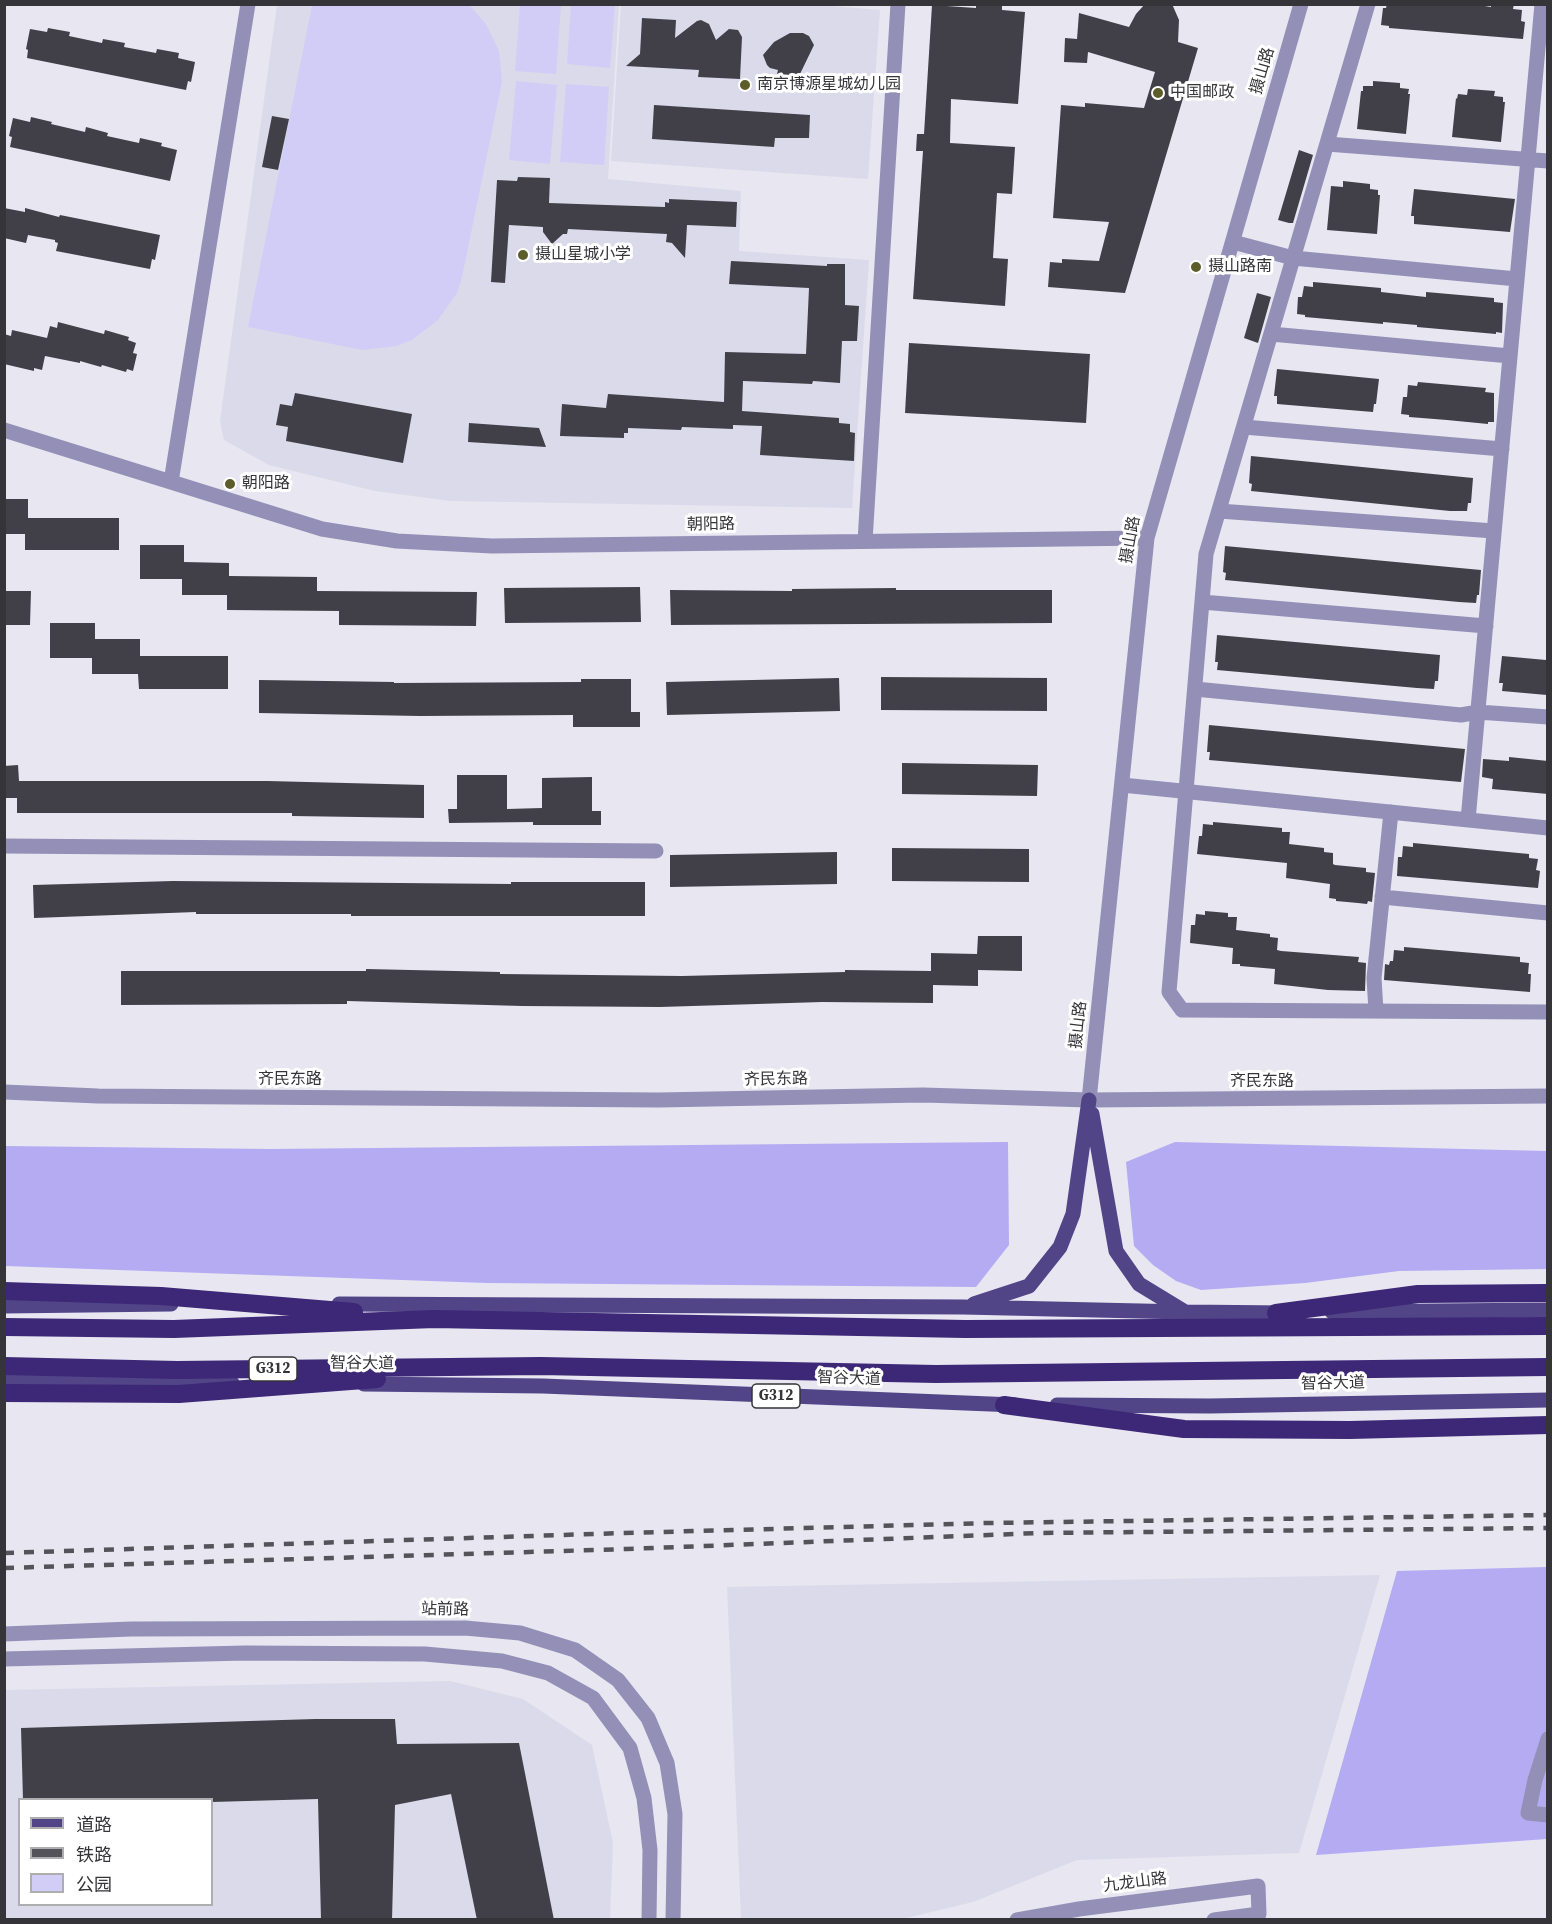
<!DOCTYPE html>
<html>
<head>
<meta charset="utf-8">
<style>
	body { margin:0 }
	#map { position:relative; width:1552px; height:1924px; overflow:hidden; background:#e7e6f1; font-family:"Source Serif 4","Noto Sans SC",serif }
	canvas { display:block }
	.frame { position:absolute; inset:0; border:6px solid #353539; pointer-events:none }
	.legend { position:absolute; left:18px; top:1798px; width:195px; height:108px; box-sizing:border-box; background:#fff; border:2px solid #aeaeb0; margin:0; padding:8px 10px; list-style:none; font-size:18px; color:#353539 }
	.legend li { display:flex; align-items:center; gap:12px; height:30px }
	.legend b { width:30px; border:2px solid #aeaeb0 }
</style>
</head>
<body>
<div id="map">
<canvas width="1552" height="1924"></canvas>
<div class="frame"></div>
<ul class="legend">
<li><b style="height:8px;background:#514588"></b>道路</li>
<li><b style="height:8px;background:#545359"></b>铁路</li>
<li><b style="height:16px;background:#d1cdf6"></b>公园</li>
</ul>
</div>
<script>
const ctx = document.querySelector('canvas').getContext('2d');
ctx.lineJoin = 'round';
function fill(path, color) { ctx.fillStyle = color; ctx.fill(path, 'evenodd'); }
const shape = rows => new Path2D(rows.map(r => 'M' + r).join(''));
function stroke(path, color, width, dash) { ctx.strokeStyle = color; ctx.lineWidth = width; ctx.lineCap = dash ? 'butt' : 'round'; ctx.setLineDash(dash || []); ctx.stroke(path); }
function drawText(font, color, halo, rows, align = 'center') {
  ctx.font = font + ' "Source Serif 4","Noto Sans SC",serif'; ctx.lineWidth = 6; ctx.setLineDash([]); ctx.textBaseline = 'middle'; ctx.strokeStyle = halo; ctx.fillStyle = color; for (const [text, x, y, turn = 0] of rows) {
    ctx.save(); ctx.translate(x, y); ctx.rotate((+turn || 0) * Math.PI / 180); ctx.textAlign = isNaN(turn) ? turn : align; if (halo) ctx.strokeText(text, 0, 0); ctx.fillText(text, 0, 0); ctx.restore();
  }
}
const built = shape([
	[807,4,880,10,868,179,611,161,621,5],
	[277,5,619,5,608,179,741,191,739,251,869,260,852,508,450,501,375,491,269,465,224,440,220,421],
	[1380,1575,1299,1853,1077,1860,973,1902,902,1919,741,1919,727,1587],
	[450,1681,523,1699,592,1745,613,1843,610,1919,5,1919,4,1690],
	[20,1800,212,1800,212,1904,20,1904]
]);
const green = shape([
	[312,5,469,5,486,24,499,51,502,82,462,277,457,293,438,320,412,340,396,346,362,350,248,327],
	[520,5,561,5,556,74,515,71],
	[571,5,615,5,610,68,567,64],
	[516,81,557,85,550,164,509,160],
	[566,84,609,87,604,165,560,162]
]);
const forest = shape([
	[1008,1142,1009,1245,976,1287,487,1283,5,1266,5,1146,270,1149],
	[1175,1142,1547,1151,1547,1269,1399,1271,1305,1283,1201,1290,1176,1281,1153,1265,1134,1246,1126,1162],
	[1547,1567,1547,1839,1316,1855,1397,1571]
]);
const building = shape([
	[976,4,1002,4,1002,10,1025,12,1018,104,951,99,950,143,1015,147,1012,194,997,193,993,258,1008,259,1005,306,913,299,923,151,916,151,917,134,924,134,932,5,976,8],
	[1145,4,1172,4,1179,20,1178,42,1198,48,1125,293,1048,287,1050,262,1062,263,1062,259,1099,261,1109,222,1053,218,1061,105,1085,107,1085,103,1144,108,1155,72,1088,52,1087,63,1064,62,1065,38,1077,39,1079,13,1129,27,1136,14],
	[1387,4,1472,4,1491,7,1491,4,1514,4,1513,9,1522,10,1521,21,1525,22,1523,39,1389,28,1389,26,1381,25,1383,8,1386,8],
	[642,18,676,20,675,38,697,21,701,20,709,24,716,40,729,29,738,30,742,37,740,79,698,77,699,70,626,66,640,54],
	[48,28,70,32,69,36,102,43,103,39,125,43,124,47,156,53,157,49,179,53,178,58,195,62,191,82,188,81,186,90,27,58,28,50,26,49,30,29,47,32],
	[790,33,803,33,809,36,814,45,799,76,777,74,778,70,770,68,767,65,763,55,774,42],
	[1373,81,1400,83,1400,88,1409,89,1408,94,1410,94,1406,134,1357,129,1361,91,1363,91,1363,86,1373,86],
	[1468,89,1495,91,1494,96,1503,97,1503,102,1505,102,1501,142,1452,137,1456,98,1457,99,1458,94,1467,95],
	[654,105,810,115,809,138,775,138,774,147,652,139],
	[272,116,289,119,278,170,262,167],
	[31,117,52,122,51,124,85,132,86,127,108,133,107,136,139,143,140,138,162,143,161,146,177,150,170,181,10,147,12,137,9,136,13,118,30,122],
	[1299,150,1313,155,1293,223,1289,223,1278,220],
	[518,177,550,178,549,203,665,207,665,202,669,203,669,199,737,202,736,227,687,225,685,258,672,243,666,242,667,234,568,229,567,234,563,234,552,244,543,232,543,227,509,225,505,283,491,282,497,180,517,181],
	[1343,181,1370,184,1370,189,1378,190,1378,195,1380,195,1377,234,1327,230,1331,186,1343,187],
	[1414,189,1515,199,1510,232,1414,224,1414,216,1411,216],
	[4,208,25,212,25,208,59,217,60,215,160,235,155,260,152,259,150,269,56,251,58,243,55,242,55,240,28,235,26,243,4,238],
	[731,261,827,266,827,264,845,264,845,305,859,306,857,341,842,341,840,383,813,381,812,384,743,381,742,411,839,418,839,423,850,424,850,432,855,433,854,461,760,455,762,426,733,425,733,429,682,427,681,430,628,428,628,433,624,433,624,438,560,436,562,404,606,408,608,394,724,402,725,352,806,354,809,288,729,284],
	[1313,282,1381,288,1381,292,1426,297,1426,292,1494,298,1494,302,1503,303,1502,333,1496,332,1496,334,1417,327,1417,325,1383,322,1383,324,1305,317,1305,315,1297,314,1298,297,1302,297,1304,286,1313,287],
	[1257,293,1271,297,1258,343,1244,338],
	[58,322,104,334,105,330,129,337,128,340,136,343,133,353,137,354,133,371,127,369,126,372,102,365,101,367,80,361,80,363,45,356,42,370,34,368,34,371,4,364,4,334,11,336,12,330,47,338,50,326,57,328],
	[909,343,1090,354,1086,423,905,413],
	[1277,369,1379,379,1376,404,1374,404,1373,412,1277,404,1277,396,1274,396],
	[1418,382,1486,388,1485,392,1494,393,1494,422,1488,422,1488,424,1447,420,1409,417,1409,415,1401,414,1403,397,1407,397,1408,385,1417,386],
	[295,393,412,414,403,463,286,441,288,427,276,425,280,404,292,406],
	[469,423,539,428,546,447,468,442],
	[1251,456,1473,478,1471,503,1468,503,1467,511,1450,511,1251,491,1252,484,1249,483],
	[4,499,28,499,28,518,119,518,119,550,25,550,25,534,4,534],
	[140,545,184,545,184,562,229,563,229,576,317,577,317,591,477,592,476,626,339,625,339,611,227,610,227,595,182,595,182,579,140,579],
	[1225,546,1481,570,1479,595,1477,595,1476,603,1459,602,1225,580,1226,573,1223,572],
	[640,587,641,622,505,623,504,588],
	[896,588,896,590,1052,590,1052,623,671,625,670,590,792,591,792,589],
	[4,591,31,591,30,625,4,625],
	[50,623,95,623,95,639,140,639,140,656,228,656,228,689,139,689,138,674,92,674,92,658,50,658],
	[1217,635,1440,655,1438,681,1435,681,1434,689,1417,688,1217,670,1218,662,1215,662],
	[1502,656,1546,660,1547,695,1502,691,1503,683,1499,683],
	[881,677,1047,678,1047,711,881,710],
	[839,678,840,711,667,715,666,682],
	[581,679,631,679,631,712,640,712,640,727,573,727,573,715,420,716,259,713,259,680,394,682,394,683,581,682],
	[1209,725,1465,749,1461,782,1209,760,1210,752,1207,752],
	[1509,757,1548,761,1548,794,1492,789,1493,779,1482,777,1483,759,1509,761],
	[902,763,1038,765,1037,796,902,794],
	[18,765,19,781,268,781,424,785,424,818,292,816,292,813,17,813,17,798,4,798,4,766],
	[457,775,507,775,507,809,542,808,542,778,592,777,592,811,601,811,601,825,533,825,533,822,449,823,448,809,457,809],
	[1213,822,1282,828,1282,832,1290,832,1289,844,1324,848,1324,852,1333,853,1333,864,1335,865,1366,868,1366,872,1375,873,1372,902,1368,901,1367,904,1358,903,1336,901,1336,899,1329,898,1330,884,1286,878,1287,863,1197,854,1199,836,1202,836,1203,824,1213,825],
	[1413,843,1529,854,1529,858,1538,859,1536,870,1540,871,1538,888,1397,876,1398,857,1402,857,1403,846,1413,847],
	[892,848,1029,849,1029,882,892,881],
	[837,852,837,884,670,887,670,855],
	[173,881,511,884,511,882,645,882,645,916,351,916,351,914,196,914,196,912,34,918,33,885],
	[1205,911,1228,913,1228,917,1237,917,1236,930,1270,934,1270,937,1278,938,1277,950,1281,951,1359,957,1358,962,1366,963,1365,991,1328,990,1274,984,1275,969,1240,966,1240,964,1232,964,1233,948,1190,943,1191,925,1195,925,1196,914,1205,915],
	[978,936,1022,936,1022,971,978,970,978,986,933,985,933,1003,822,1002,660,1007,522,1006,347,1001,347,1004,121,1005,121,971,366,971,366,969,500,972,500,974,682,976,845,972,845,970,931,971,931,953,977,954],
	[1404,947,1520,957,1520,962,1529,963,1528,974,1531,974,1530,992,1384,980,1385,964,1389,965,1390,961,1393,961,1394,950,1404,951],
	[315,1719,395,1719,397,1744,519,1743,554,1920,477,1920,451,1794,395,1805,392,1920,321,1920,318,1799,212,1802,212,1800,23,1800,21,1728]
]);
const minor = shape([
	[1368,4,1206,554,1169,992,1182,1010,1548,1012],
	[1327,144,1548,161],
	[1233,242,1293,258,1517,279],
	[1271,334,1510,356],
	[1244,427,1502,449],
	[4,430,322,529,397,541,492,546,1147,538],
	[171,482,248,4],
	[1219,511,1494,531],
	[865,541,898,4],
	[1202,602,1486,626],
	[1195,689,1461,715,1478,712,1548,717],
	[1122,785,1548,828],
	[1468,820,1542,4],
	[4,846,656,851],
	[1382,897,1548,913],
	[1376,1011,1374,978,1391,812],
	[4,1092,98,1096,659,1100,923,1095,1089,1100,1548,1096],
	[1089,1100,1147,538,1301,4],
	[4,1634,131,1629,465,1628,520,1633,575,1650,618,1680,648,1718,667,1763,675,1814,673,1920],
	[4,1659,245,1653,425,1654,502,1661,548,1673,593,1698,630,1748,644,1798,650,1850,649,1920],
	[1548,1739,1535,1780,1528,1813,1548,1815],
	[1017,1920,1079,1909,1258,1886,1259,1914,1214,1920]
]);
const major = shape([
	[1092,1114,1116,1251,1139,1284,1185,1312],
	[339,1304,963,1307,1185,1312,1287,1313],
	[974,1304,1029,1286,1060,1247,1073,1214,1089,1100],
	[4,1306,171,1304],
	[1332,1312,1548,1310],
	[4,1380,232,1383],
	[364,1384,543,1386,1015,1405],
	[1057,1405,1210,1406,1548,1400]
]);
const highway = shape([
	[4,1291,161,1296,354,1312],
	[1276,1313,1418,1294,1548,1293],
	[4,1327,174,1329,434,1319,965,1329,1548,1326],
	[4,1366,177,1370,541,1366,936,1374,1548,1367],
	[4,1393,179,1394,377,1379],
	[1004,1405,1184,1429,1350,1430,1548,1425]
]);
const rail = shape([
	[4,1553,624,1533,988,1523,1548,1515],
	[4,1568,627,1549,1039,1533,1548,1528]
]);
const markers = [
	[745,85,6,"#5c5d2a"],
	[1158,93,6,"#5c5d2a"],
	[523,255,6,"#5c5d2a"],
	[1196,267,6,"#5c5d2a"],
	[230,484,6,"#5c5d2a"]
];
const shields = [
	[273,1369,48],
	[776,1396,48]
];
const shieldNames = [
	["G312",273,1369],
	["G312",776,1396]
];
const streetNames = [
	["摄山路",1263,71,-74],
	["朝阳路",711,525,-1],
	["摄山路",1131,540,-80],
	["摄山路",1079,1025,-84],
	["齐民东路",290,1080],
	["齐民东路",776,1080,-1],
	["齐民东路",1262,1082],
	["智谷大道",362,1364,1],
	["智谷大道",849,1379,2],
	["智谷大道",1333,1384,-1],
	["站前路",445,1610,1],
	["九龙山路",1135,1883,-7]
];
const poiNames = [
	["南京博源星城幼儿园",757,85],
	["中国邮政",1170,93],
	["摄山星城小学",535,255],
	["摄山路南",1208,267],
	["朝阳路",242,484]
];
fill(built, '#dbdaeb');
fill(green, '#d1cdf6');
fill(forest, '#b4abf3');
fill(building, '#414048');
stroke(minor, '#938fb6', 15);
stroke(major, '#514588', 15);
stroke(highway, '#3c2876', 18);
stroke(rail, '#545359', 4.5, [10, 10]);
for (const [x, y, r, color] of markers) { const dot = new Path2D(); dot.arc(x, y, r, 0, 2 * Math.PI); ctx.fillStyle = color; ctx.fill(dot); stroke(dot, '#fff', 2); }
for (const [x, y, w] of shields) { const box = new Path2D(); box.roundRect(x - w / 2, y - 12, w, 24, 4.5); ctx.fillStyle = '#fff'; ctx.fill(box); stroke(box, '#353539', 1.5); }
drawText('bold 15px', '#353539', null, shieldNames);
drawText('16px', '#353539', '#fff', streetNames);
drawText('16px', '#353539', '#fff', poiNames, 'left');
</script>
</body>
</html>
